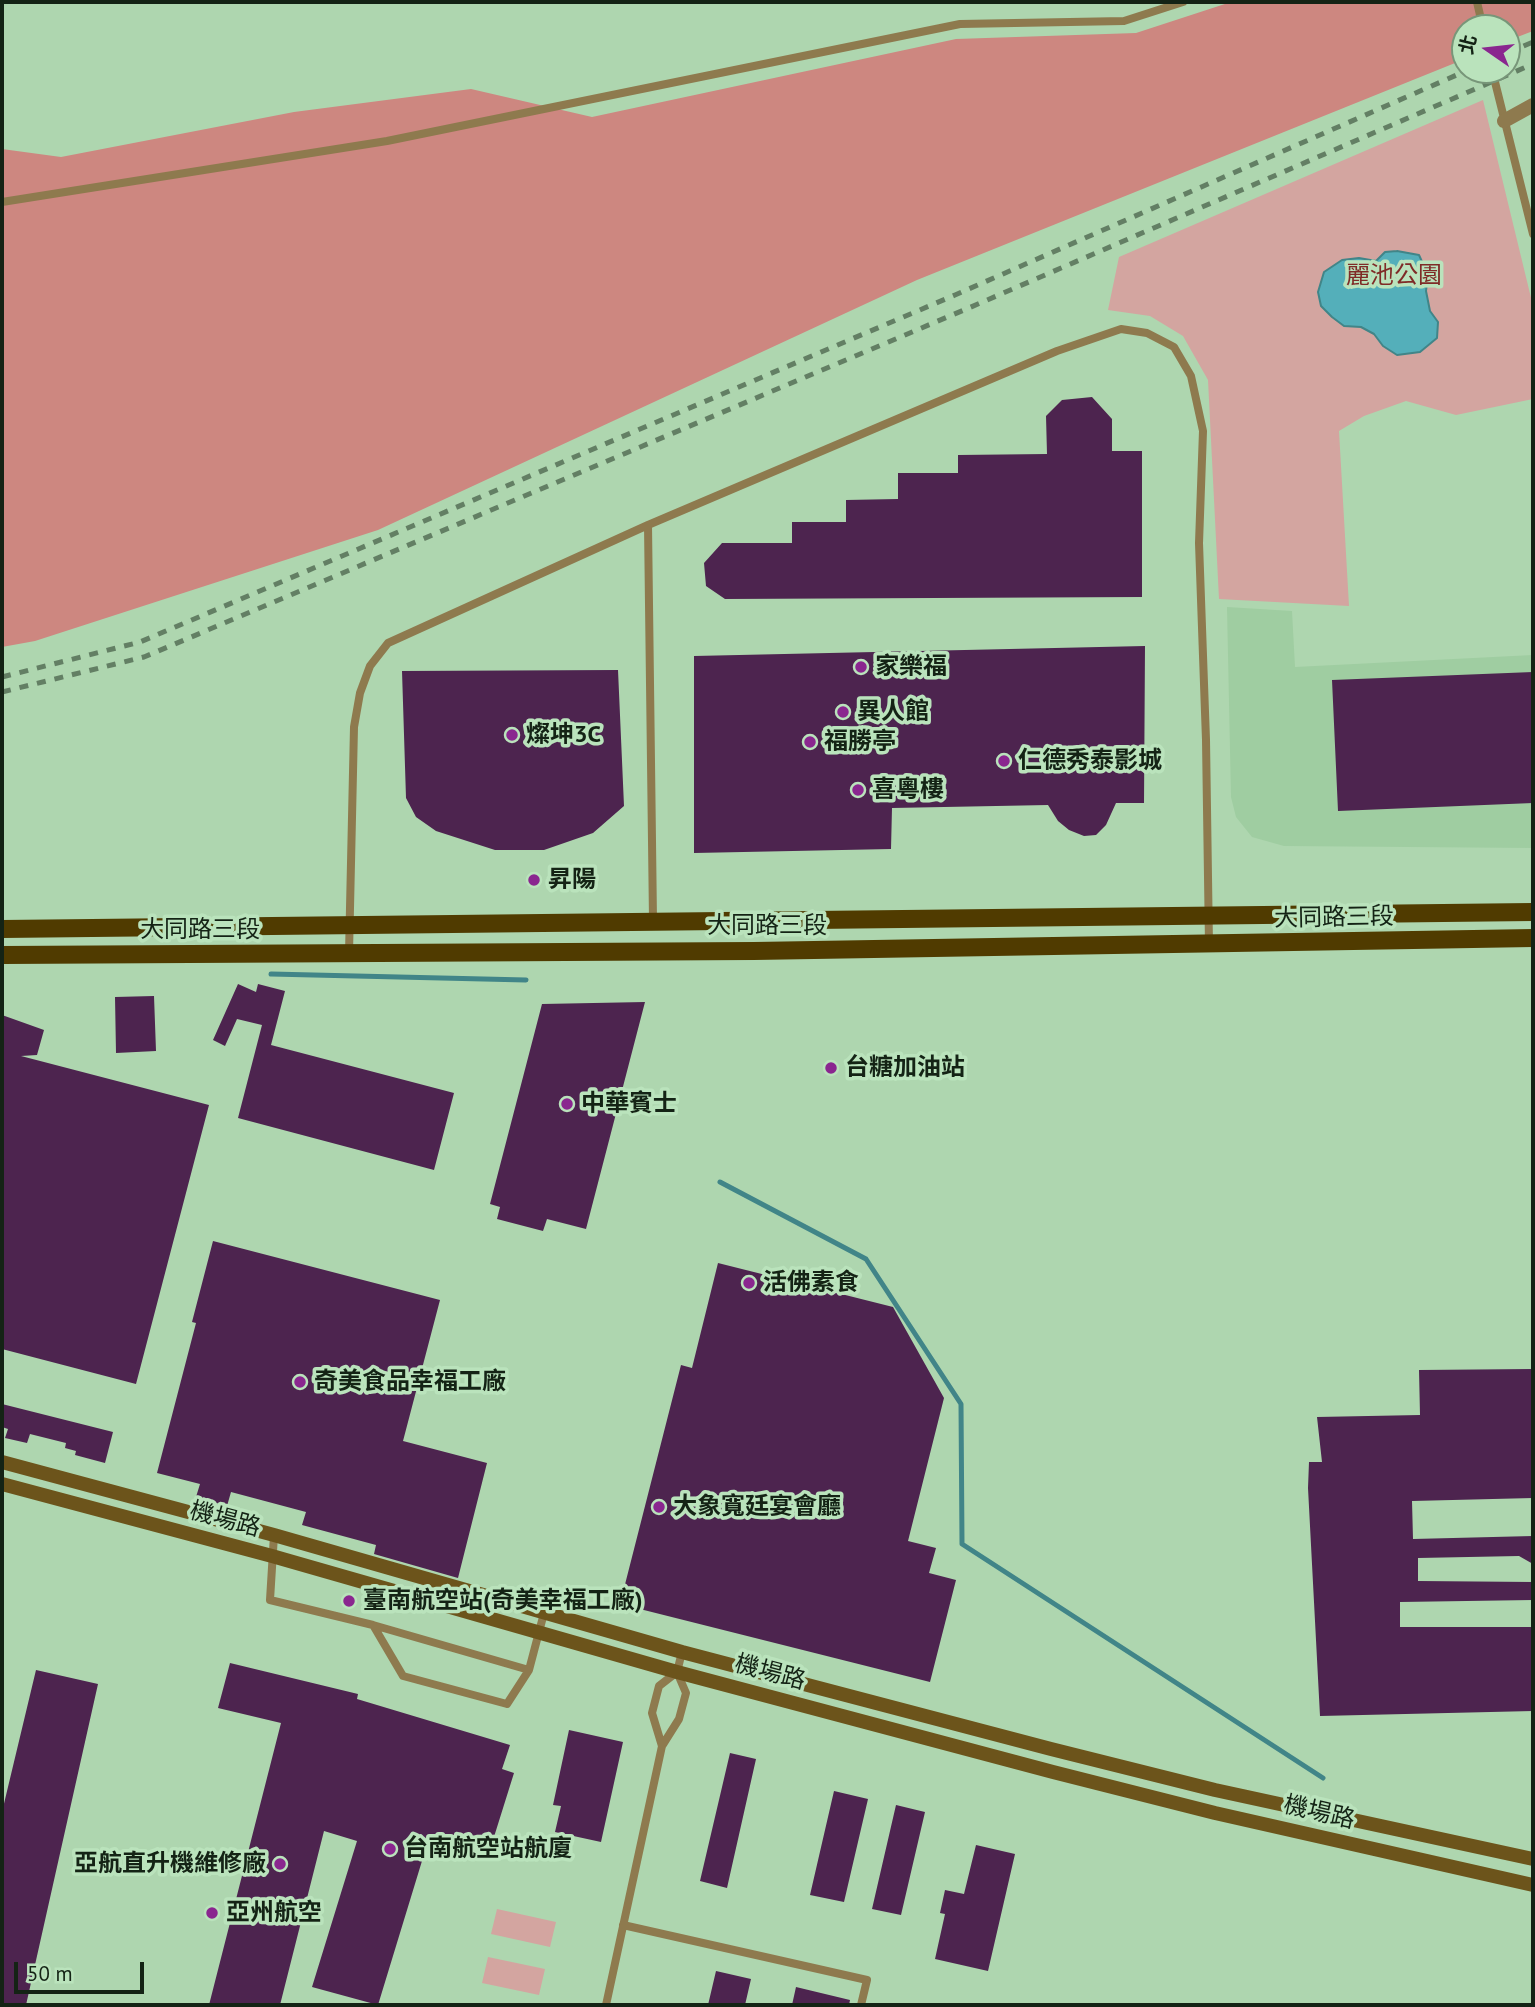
<!DOCTYPE html>
<html>
<head>
<meta charset="utf-8">
<style>
	body { margin:0 }
	#map { position:relative; width:1535px; height:2007px; overflow:hidden; background:#aed6af; font-family:"PT Sans","Noto Sans TC",sans-serif }
	canvas { display:block }
	.frame { position:absolute; inset:0; border:4px solid #142315; pointer-events:none }
	.north { position:absolute; left:1451px; top:14px; width:70px; height:70px; box-sizing:border-box; background:#bae3bc; border:2px solid #789679; border-radius:50%; rotate:284deg; font-size:19px; font-weight:700; line-height:28px; text-align:center; color:#142315 }
	.north::after { content:''; display:block; margin:auto; width:24px; height:32px; background:#8a268f; clip-path:polygon(50% 0,100% 100%,50% 72%,0 100%) }
	.scale { position:absolute; left:14px; top:1962px; width:130px; height:32px; box-sizing:border-box; border:4px solid #142315; border-top:0; padding-left:9px; font-size:21px; line-height:24px; white-space:nowrap; color:#142315; -webkit-text-stroke:5px #bae3bc; paint-order:stroke }
</style>
</head>
<body>
<div id="map">
<canvas width="1535" height="2007"></canvas>
<div class="frame"></div>
<div class="north">北</div>
<div class="scale">50 m</div>
</div>
<script>
const ctx = document.querySelector('canvas').getContext('2d');
ctx.lineJoin = 'round';
function fill(path, color) { ctx.fillStyle = color; ctx.fill(path, 'evenodd'); }
const shape = rows => new Path2D(rows.map(r => 'M' + r).join(''));
function stroke(path, color, width, dash) { ctx.strokeStyle = color; ctx.lineWidth = width; ctx.lineCap = dash ? 'butt' : 'round'; ctx.setLineDash(dash || []); ctx.stroke(path); }
function drawText(font, color, halo, rows, align = 'center') {
  ctx.font = font + ' "PT Sans","Noto Sans TC",sans-serif'; ctx.lineWidth = 7; ctx.setLineDash([]); ctx.textBaseline = 'middle'; ctx.strokeStyle = halo; ctx.fillStyle = color; for (const [text, x, y, turn = 0] of rows) {
    ctx.save(); ctx.translate(x, y); ctx.rotate((+turn || 0) * Math.PI / 180); ctx.textAlign = isNaN(turn) ? turn : align; if (halo) ctx.strokeText(text, 0, 0); ctx.fillText(text, 0, 0); ctx.restore();
  }
}
const built = shape([
	[1227,607,1292,611,1295,667,1533,655,1533,848,1284,846,1252,837,1236,817,1231,797]
]);
const green = shape([
	[1483,100,1533,306,1533,399,1456,415,1406,401,1364,416,1339,431,1349,606,1219,599,1208,380,1183,336,1150,316,1108,310,1119,257],
	[497,1909,556,1922,550,1947,491,1934],
	[488,1957,545,1969,539,1995,482,1983]
]);
const forest = shape([
	[1231,2,1533,2,1533,31,1507,41,1507,28,1465,28,1465,59,917,280,378,530,35,641,2,647,2,149,61,157,294,112,471,89,592,117,956,39,1136,33]
]);
const water = shape([
	[1397,251,1419,255,1428,275,1426,291,1430,311,1438,322,1437,338,1420,352,1397,355,1383,346,1374,334,1361,327,1344,326,1332,317,1321,306,1318,292,1324,272,1342,260,1359,258,1376,261,1385,252,1397,251]
]);
const stream = shape([
	[271,974,526,980],
	[720,1182,866,1259,961,1404,962,1544,1323,1778]
]);
const building = shape([
	[1092,397,1112,419,1112,451,1142,451,1142,597,725,599,706,586,704,563,722,543,792,543,792,522,846,522,846,500,898,499,898,473,958,473,958,455,1047,454,1046,416,1062,400],
	[1145,646,1144,803,1116,803,1106,825,1096,835,1084,836,1069,830,1058,821,1048,805,892,808,891,849,694,853,694,656],
	[618,670,624,806,593,833,544,850,495,850,436,831,416,817,406,798,402,671],
	[1533,672,1533,803,1338,811,1332,680],
	[238,984,256,992,258,984,285,991,271,1045,454,1093,434,1170,238,1118,262,1025,237,1019,225,1046,213,1040],
	[154,996,156,1051,116,1053,115,997],
	[645,1002,586,1229,547,1219,543,1231,497,1219,500,1207,490,1204,542,1004],
	[2,1015,44,1030,37,1055,21,1056,209,1105,136,1384,2,1349],
	[213,1241,440,1300,403,1441,487,1463,458,1578,374,1554,376,1545,302,1525,306,1512,231,1492,227,1506,196,1497,200,1484,157,1473,196,1323,192,1322],
	[718,1263,893,1307,944,1398,908,1541,936,1548,929,1573,956,1580,930,1682,620,1604,681,1365,692,1368],
	[1533,1369,1533,1498,1412,1501,1413,1539,1533,1536,1533,1564,1519,1556,1418,1558,1418,1581,1533,1582,1533,1600,1400,1602,1400,1627,1533,1627,1533,1711,1320,1716,1308,1488,1309,1462,1322,1462,1317,1417,1420,1415,1419,1370],
	[2,1404,113,1432,105,1463,75,1455,76,1451,65,1448,66,1443,30,1434,27,1443,5,1438,8,1429,2,1427],
	[230,1663,358,1694,357,1699,510,1745,502,1769,514,1773,488,1856,429,1838,378,2005,312,1987,357,1841,324,1831,280,2005,209,2005,281,1723,218,1708],
	[36,1670,98,1684,26,2005,2,2005,2,1812],
	[569,1730,623,1742,601,1842,555,1832,561,1806,553,1805],
	[730,1753,756,1759,727,1888,700,1881],
	[834,1791,868,1799,844,1902,810,1895],
	[896,1805,925,1812,901,1915,872,1909],
	[976,1845,1015,1854,988,1971,935,1959,945,1914,940,1913,945,1890,964,1894],
	[716,1971,751,1979,745,2005,708,2005],
	[796,1987,850,2000,849,2005,792,2005]
]);
const lane = shape([
	[1477,2,1483,28],
	[1492,70,1533,234],
	[2,202,387,141,960,24,1124,21,1183,2],
	[648,525,653,920],
	[349,953,354,727,360,693,370,666,388,643,648,525,1057,351,1121,329,1147,333,1174,347,1191,376,1203,431,1199,543,1206,740,1209,945],
	[274,1535,270,1600,373,1625,403,1676,507,1704,529,1670,544,1613],
	[373,1625,529,1670],
	[662,1746,652,1713,659,1686,677,1672],
	[623,1925,867,1980,861,2005],
	[606,2005,662,1746,679,1719,686,1693,677,1672,682,1652]
]);
const street = shape([
	[1504,121,1533,105]
]);
const secondary = shape([
	[2,1462,274,1535,682,1652,1051,1749,1215,1790,1533,1859],
	[2,1484,272,1556,677,1672,1053,1772,1215,1813,1533,1885]
]);
const primary = shape([
	[2,929,1533,912],
	[2,955,754,951,1533,938]
]);
const rail = shape([
	[1507,53,1533,42],
	[2,677,140,642,955,295,1468,70],
	[2,692,144,657,964,310,1533,64]
]);
const markers = [
	[861,667,7,"#8a268f"],
	[843,712,7,"#8a268f"],
	[512,735,7,"#8a268f"],
	[810,742,7,"#8a268f"],
	[1004,761,7,"#8a268f"],
	[858,790,7,"#8a268f"],
	[534,880,7,"#8a268f"],
	[831,1068,7,"#8a268f"],
	[567,1104,7,"#8a268f"],
	[749,1283,7,"#8a268f"],
	[300,1382,7,"#8a268f"],
	[659,1507,7,"#8a268f"],
	[349,1601,7,"#8a268f"],
	[390,1849,7,"#8a268f"],
	[280,1864,7,"#8a268f"],
	[212,1913,7,"#8a268f"]
];
const parkNames = [
	["麗池公園",1394,276]
];
const poiNames = [
	["家樂福",875,667],
	["異人館",857,712],
	["燦坤3C",526,735],
	["福勝亭",824,742],
	["仁德秀泰影城",1018,761],
	["喜粵樓",872,790],
	["昇陽",548,880],
	["台糖加油站",845,1068],
	["中華賓士",581,1104],
	["活佛素食",763,1283],
	["奇美食品幸福工廠",314,1382],
	["大象寬廷宴會廳",673,1507],
	["臺南航空站(奇美幸福工廠)",363,1601],
	["台南航空站航廈",404,1849],
	["亞航直升機維修廠",266,1864,"right"],
	["亞州航空",226,1913]
];
const streetNames = [
	["大同路三段",1334,918,-1],
	["大同路三段",767,926],
	["大同路三段",200,930],
	["機場路",225,1520,15],
	["機場路",770,1673,15],
	["機場路",1319,1813,13]
];
fill(built, '#9fcda1');
fill(green, '#d3a5a0');
fill(forest, '#cd8780');
fill(water, '#54afba');
stroke(water, '#418588', 2);
stroke(stream, '#418588', 5);
fill(building, '#4d244f');
stroke(lane, '#8e7a4e', 8);
stroke(street, '#8e7a4e', 14);
stroke(secondary, '#6c541b', 14);
stroke(primary, '#503b00', 18);
stroke(rail, '#637f64', 5, [9, 9]);
for (const [x, y, r, color] of markers) { const dot = new Path2D(); dot.arc(x, y, r, 0, 2 * Math.PI); ctx.fillStyle = color; ctx.fill(dot); stroke(dot, '#bae3bc', 2.5); }
drawText('24px', '#7f2b27', '#bae3bc', parkNames);
drawText('bold 24px', '#142315', '#bae3bc', poiNames, 'left');
drawText('24px', '#142315', '#bae3bc', streetNames);
</script>
</body>
</html>
